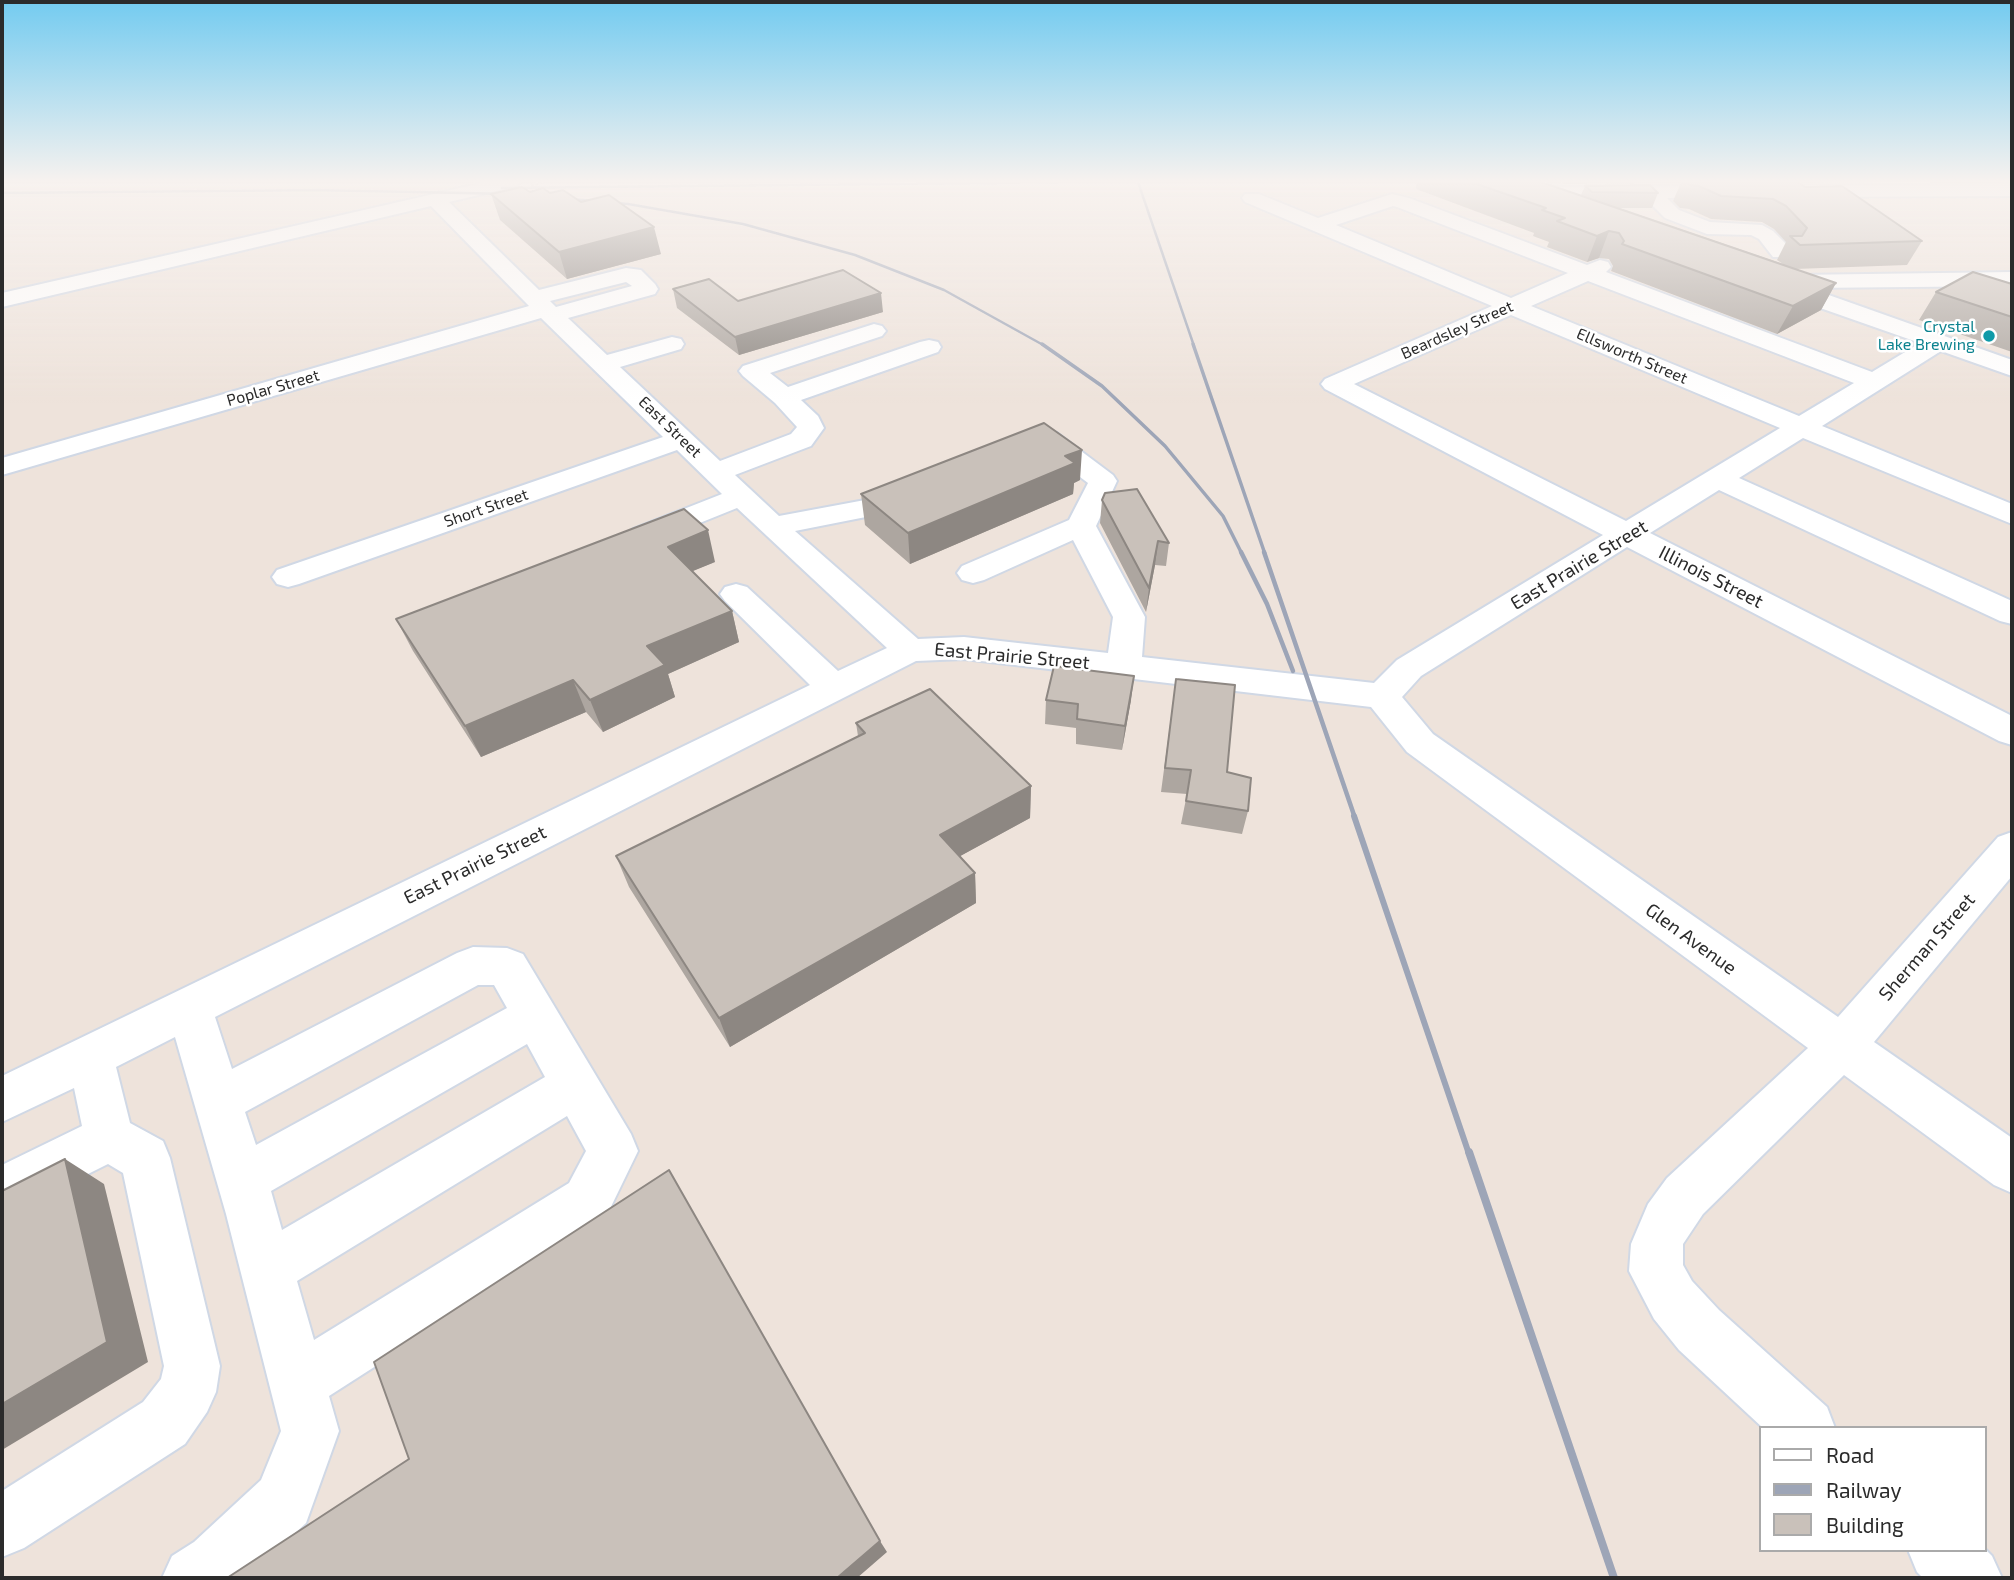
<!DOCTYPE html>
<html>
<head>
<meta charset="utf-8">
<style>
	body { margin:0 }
	#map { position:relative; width:2014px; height:1580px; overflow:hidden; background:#eee3db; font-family:"Exo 2",sans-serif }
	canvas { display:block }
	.frame { position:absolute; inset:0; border:4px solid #2b2b2b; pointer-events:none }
	.legend { position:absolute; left:1759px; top:1426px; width:228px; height:126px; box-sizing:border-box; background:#fff; border:2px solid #aaa; margin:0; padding:9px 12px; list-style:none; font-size:21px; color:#2b2b2b }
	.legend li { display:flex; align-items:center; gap:14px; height:35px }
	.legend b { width:35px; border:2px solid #aaa }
</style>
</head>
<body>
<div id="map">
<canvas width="2014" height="1580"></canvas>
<div class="frame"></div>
<ul class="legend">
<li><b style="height:9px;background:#fff"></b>Road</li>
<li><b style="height:9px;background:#9da5b7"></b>Railway</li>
<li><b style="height:19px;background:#c9c1ba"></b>Building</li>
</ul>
</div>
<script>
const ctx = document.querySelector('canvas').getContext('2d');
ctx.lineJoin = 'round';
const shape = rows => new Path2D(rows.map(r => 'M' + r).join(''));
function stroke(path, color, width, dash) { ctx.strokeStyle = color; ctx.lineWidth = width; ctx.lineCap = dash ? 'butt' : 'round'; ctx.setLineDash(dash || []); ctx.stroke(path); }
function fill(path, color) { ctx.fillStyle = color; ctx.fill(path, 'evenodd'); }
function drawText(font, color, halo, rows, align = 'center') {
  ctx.font = font + ' "Exo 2",sans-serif'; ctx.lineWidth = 5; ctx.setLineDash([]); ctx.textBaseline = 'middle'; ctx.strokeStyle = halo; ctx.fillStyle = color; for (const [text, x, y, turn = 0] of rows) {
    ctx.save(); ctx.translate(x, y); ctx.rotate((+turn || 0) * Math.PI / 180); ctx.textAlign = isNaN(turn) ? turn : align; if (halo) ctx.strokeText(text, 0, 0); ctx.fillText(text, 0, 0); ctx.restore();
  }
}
const path = shape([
	[531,185,545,182]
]);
const minor = shape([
	[486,182,520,182,517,186,449,202,539,290,626,268,641,270,655,284,658,289,655,294,568,318,607,355,672,337,681,339,684,344,681,349,620,367,720,461,791,434,797,427,775,403,743,376,739,371,743,366,874,324,882,326,886,331,882,336,770,373,788,387,920,342,929,340,938,342,941,347,938,352,801,400,818,416,824,428,811,446,735,475,779,516,865,500,911,483,921,486,926,492,921,498,881,514,795,531,918,639,964,637,1108,653,1113,617,1073,540,984,580,973,583,962,580,957,573,962,566,1069,520,1088,483,1043,449,1029,448,1025,442,1029,436,1047,431,1057,433,1113,475,1117,481,1096,526,1145,617,1142,657,1374,683,1397,660,1603,535,1325,389,1321,384,1325,379,1492,306,1245,202,1242,198,1245,194,1259,194,1318,218,1392,194,1409,198,1587,265,1600,260,1608,262,1611,267,1606,272,1872,372,1920,343,1769,290,1766,285,1769,280,1784,280,1794,275,2012,272,2012,286,1809,288,2012,360,2012,376,1941,351,1822,426,2012,504,2012,524,1803,438,1739,478,2012,601,2012,624,2000,621,1719,490,1650,533,2012,716,2012,745,1999,741,1627,547,1421,676,1402,697,1433,734,1838,1017,1998,837,2012,832,2012,876,1874,1042,2012,1138,2012,1193,1994,1185,1844,1075,1703,1214,1683,1244,1683,1265,1692,1281,1719,1310,1827,1407,1835,1428,1763,1428,1679,1350,1654,1319,1629,1271,1631,1244,1648,1204,1667,1178,1808,1048,1407,752,1371,707,964,659,916,661,215,1017,232,1069,457,953,473,947,507,948,523,954,631,1134,638,1151,605,1219,329,1396,339,1431,306,1523,247,1578,162,1578,172,1556,194,1542,261,1480,281,1431,226,1214,175,1037,116,1067,130,1123,163,1141,170,1158,220,1366,216,1392,207,1412,185,1444,24,1548,2,1557,2,1491,143,1402,161,1379,164,1366,123,1173,108,1164,2,1217,2,1165,82,1126,74,1088,2,1122,2,1076,810,685,725,601,720,594,725,587,736,584,747,587,838,671,887,648,737,508,655,541,644,544,633,541,629,535,633,529,722,494,677,450,299,584,288,587,277,584,272,577,277,570,663,437,541,318,2,475,2,458,529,306,431,206,2,307,2,293,486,182],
	[1393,206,1397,207,1568,273,1511,298,1336,225,1393,206],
	[1588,281,1854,383,1799,416,1531,306,1588,281],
	[626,282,632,286,556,307,550,301,626,282],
	[1511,315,1780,428,1626,521,1354,384,1511,315],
	[478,985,494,985,507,1008,256,1145,245,1112,478,985],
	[527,1044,545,1077,282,1230,271,1191,527,1044],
	[567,1116,586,1151,569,1183,314,1340,297,1281,567,1116],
	[2012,184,2012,196,1797,197,1787,191,1797,185,2012,184],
	[1730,186,1740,192,1737,196,1667,198,1679,210,1710,222,1762,225,1773,231,1789,247,1792,252,1789,257,1773,257,1759,239,1751,235,1707,234,1665,218,1645,198,1521,199,1511,193,1521,187,1730,186],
	[1984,1548,1992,1556,2002,1578,1923,1578,1917,1572,1908,1550,1984,1548]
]);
const railFar4 = shape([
	[1138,182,1194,346],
	[502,188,1071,182],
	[313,190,514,194],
	[2,193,320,190],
	[559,198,628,204,743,224,855,255,944,290,1045,346]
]);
const railFar3 = shape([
	[1042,344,1102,386,1165,446,1223,516,1242,554],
	[1193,344,1265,554]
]);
const railFar2 = shape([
	[1241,552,1267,604,1293,671],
	[1264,552,1355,818]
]);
const railFar1 = shape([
	[1354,816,1469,1154]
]);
const rail = shape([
	[1469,1152,1614,1578]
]);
const wall = shape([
	[1417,182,1541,182,1581,195,1585,186,1658,193,1652,208,1619,208,1783,264,1777,260,1786,242,1774,229,1762,222,1711,219,1689,209,1680,208,1673,201,1681,183,1563,184,1561,182,1798,182,1805,187,1922,241,1907,265,1795,269,1836,283,1821,310,1777,334,1611,271,1613,266,1609,259,1599,258,1587,262,1547,247,1549,242,1533,236,1534,233,1416,189],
	[530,192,550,193,581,202,661,254,567,279,500,220,491,194],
	[2012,284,2012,352,1919,320,1936,292],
	[673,289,738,301,883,312,739,355,677,308],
	[1080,480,1074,483,1073,494,910,564,865,525,861,494],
	[1102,500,1169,543,1166,566,1155,565,1146,612,1100,523],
	[715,562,692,571,732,611,739,642,668,674,675,697,603,732,586,712,481,757,413,651,396,619],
	[1176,679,1248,811,1242,834,1181,824,1187,794,1161,792],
	[1046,700,1131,700,1122,750,1076,744,1076,728,1045,724],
	[856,723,1031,786,1030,818,960,856,975,873,976,903,730,1047,629,887,616,856,858,736]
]);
const shadedWall = shape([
	[654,227,661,254,567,279,559,252],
	[1609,231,1599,258,1587,262,1597,236],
	[1836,283,1821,310,1777,334,1793,306],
	[881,293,883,312,739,355,735,337],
	[1082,450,1080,480,1074,483,1073,494,910,564,908,533,1065,456],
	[708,530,715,562,676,578,668,547],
	[1158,541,1155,565,1146,612,1149,588],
	[732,611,739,642,668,674,675,697,603,732,590,700,647,646],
	[1134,676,1131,700,1122,750,1125,726],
	[573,680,586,712,481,757,465,726],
	[1031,786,1030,818,942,866,940,835],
	[975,873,976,903,730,1047,719,1018],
	[65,1159,104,1184,148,1362,2,1450,2,1404],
	[880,1541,887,1552,857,1578,837,1578]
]);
const building = shape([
	[1471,182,1541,182,1836,283,1793,306,1622,244,1624,241,1619,233,1609,231,1597,236,1557,221,1565,218,1542,210,1546,208,1471,182],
	[1687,182,1798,182,1805,187,1842,186,1922,241,1800,245,1790,236,1802,236,1807,228,1786,206,1773,199,1721,196,1699,186,1690,185,1687,182],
	[1650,185,1658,193,1592,192,1585,186,1650,185],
	[522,187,530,192,543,188,550,193,563,190,581,202,609,195,654,227,559,252,491,194,522,187],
	[843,270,881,293,735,337,673,289,709,279,738,301,843,270],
	[1973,272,2012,284,2012,317,1936,292,1973,272],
	[1044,423,1082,450,1065,456,1075,463,908,533,861,494,1044,423],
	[1137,489,1169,543,1158,541,1149,588,1102,500,1105,493,1137,489],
	[684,509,708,530,668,547,732,611,647,646,665,665,590,700,573,680,465,726,396,619,684,509],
	[1054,666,1134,676,1125,726,1077,719,1078,704,1046,700,1054,666],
	[1176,679,1235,685,1227,772,1251,778,1248,811,1186,801,1191,770,1165,768,1176,679],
	[930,689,1031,786,940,835,975,873,719,1018,616,856,865,733,856,723,930,689],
	[65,1159,107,1342,2,1404,2,1191,65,1159],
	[669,1170,880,1541,837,1578,227,1578,409,1459,374,1362,669,1170]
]);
const markers = [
	[1989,336,7,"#0f9aa8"]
];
const farCulturenames = [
	["Crystal",1975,327],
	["Lake Brewing",1975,345]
];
const farStreetnames = [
	["Beardsley Street",1457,330,-24],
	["Ellsworth Street",1632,356,23],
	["Poplar Street",273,388,-16],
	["East Street",670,427,44],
	["Short Street",486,508,-19]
];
const streetNames = [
	["East Prairie Street",1579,565,-31],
	["Illinois Street",1711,577,27],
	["East Prairie Street",1012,656,5],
	["East Prairie Street",475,865,-26],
	["Glen Avenue",1691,939,36],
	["Sherman Street",1927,947,-49]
];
stroke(minor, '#d0d8e5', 4);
stroke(path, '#c4c4c4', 2.5, [2.5, 2]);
fill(minor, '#fff');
stroke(railFar4, '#9da5b7', 2.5);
stroke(railFar3, '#9da5b7', 3.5);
stroke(railFar2, '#9da5b7', 4.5);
stroke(railFar1, '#9da5b7', 6);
stroke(rail, '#9da5b7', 8);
fill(wall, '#ada6a0');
fill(shadedWall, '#8d8782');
fill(building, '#c9c1ba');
stroke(building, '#8d8782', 2);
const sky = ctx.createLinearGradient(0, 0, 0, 403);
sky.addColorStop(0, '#73cbf0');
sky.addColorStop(0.45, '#f7f2ef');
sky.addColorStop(1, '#f7f2ef00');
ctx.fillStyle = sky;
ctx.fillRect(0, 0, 2014, 403);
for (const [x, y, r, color] of markers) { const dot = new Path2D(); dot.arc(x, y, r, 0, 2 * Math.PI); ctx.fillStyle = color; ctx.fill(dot); stroke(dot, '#fff', 2.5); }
drawText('16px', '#0d838f', '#fff', farCulturenames, 'right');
drawText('16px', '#2b2b2b', '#fff', farStreetnames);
drawText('19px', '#2b2b2b', '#fff', streetNames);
</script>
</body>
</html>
